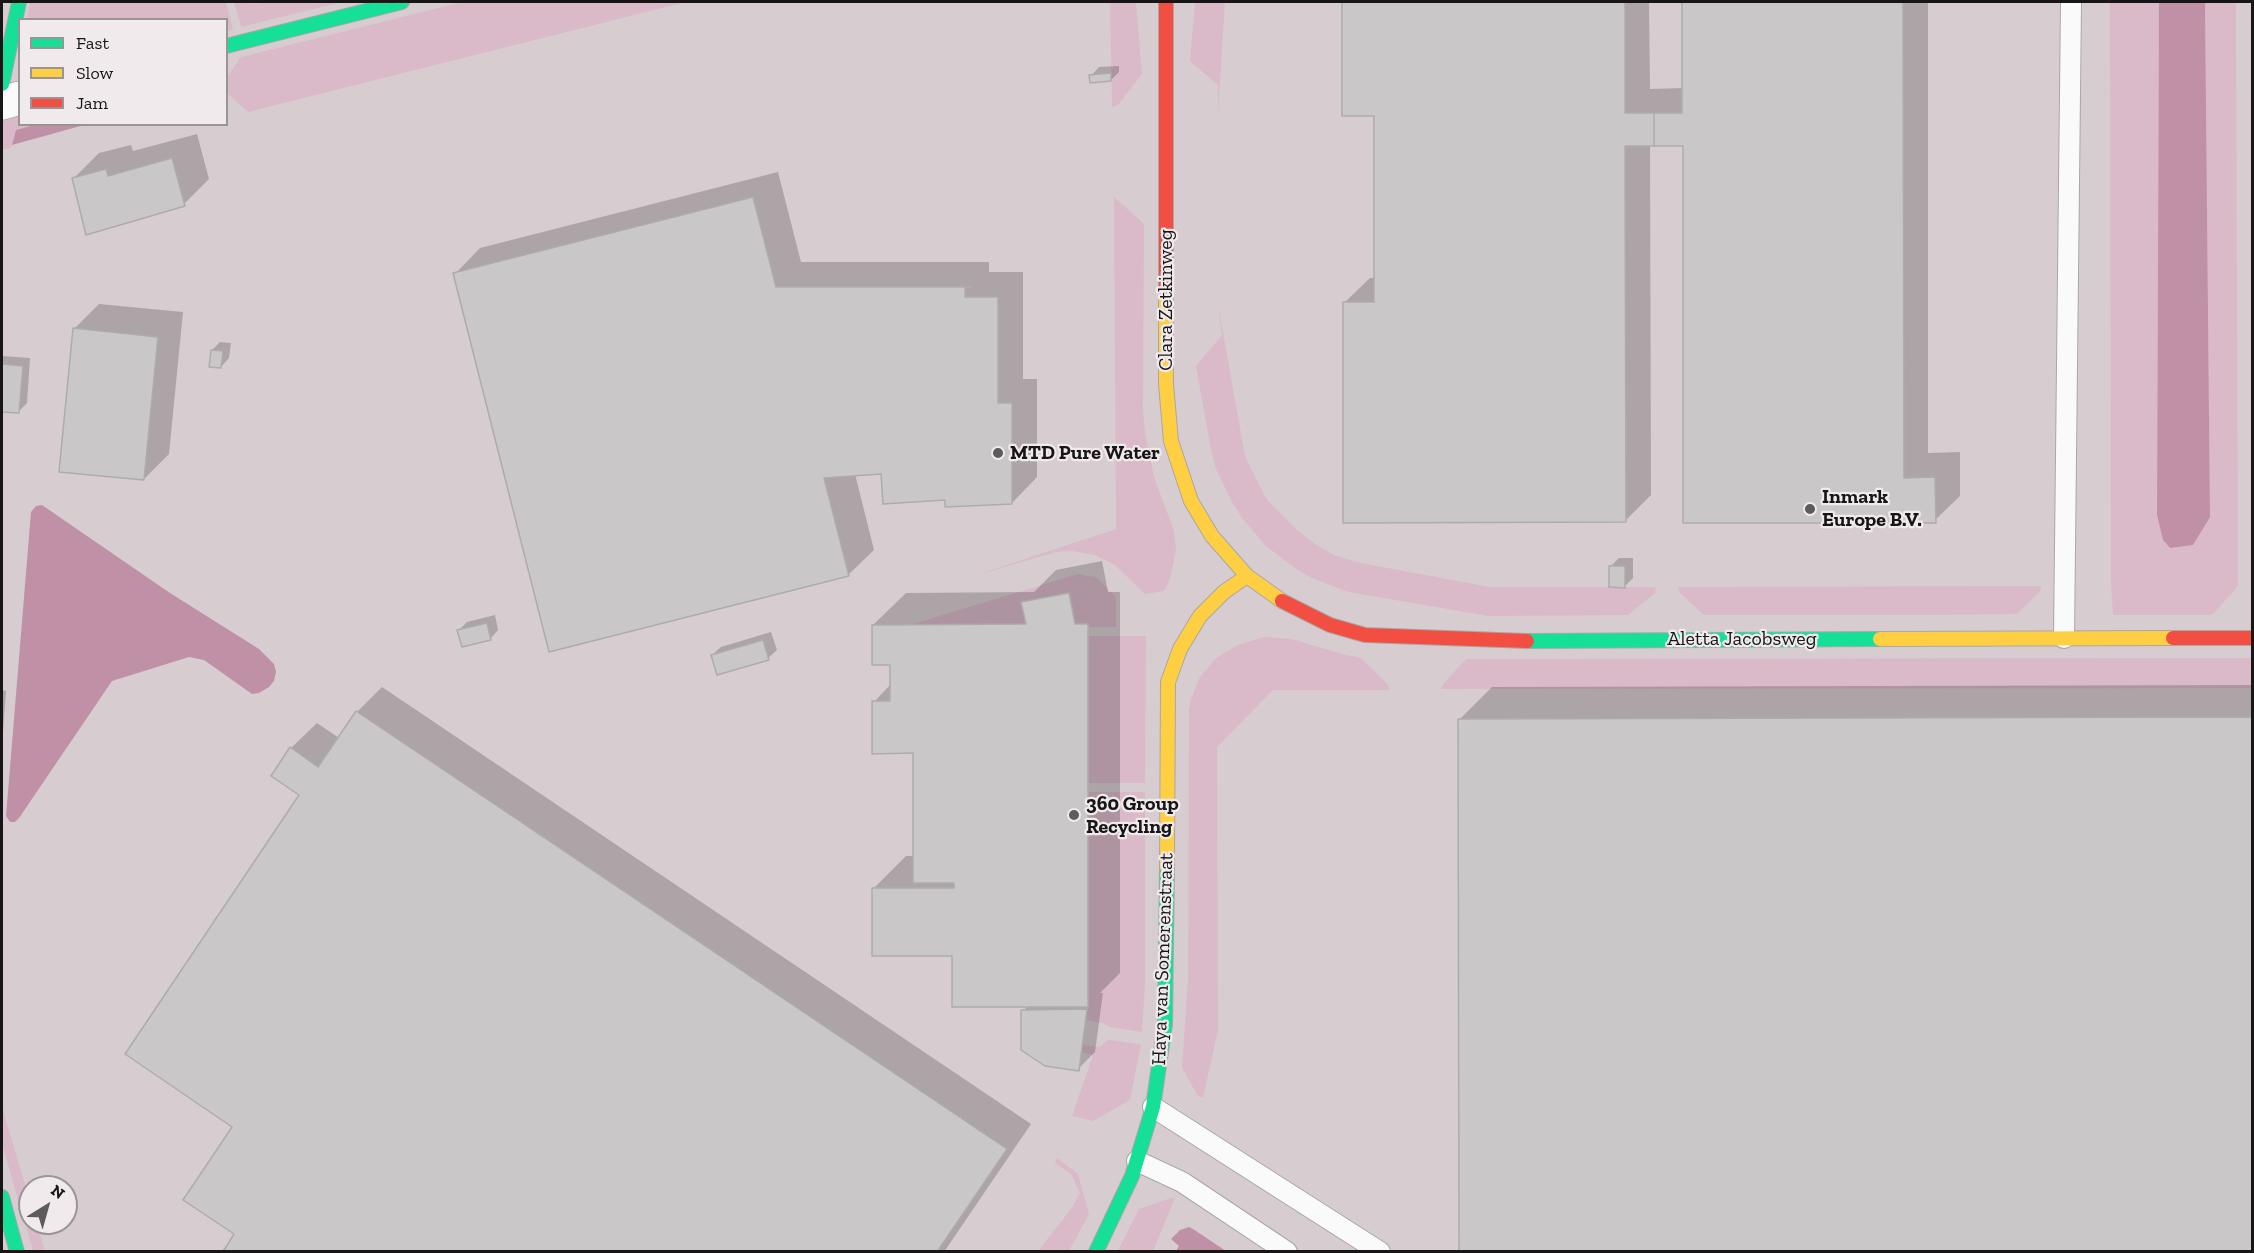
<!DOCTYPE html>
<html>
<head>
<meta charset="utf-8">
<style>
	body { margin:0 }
	#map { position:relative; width:2254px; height:1253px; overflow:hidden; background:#e2dee0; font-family:"Zilla Slab",serif }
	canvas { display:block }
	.frame { position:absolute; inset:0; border:3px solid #171516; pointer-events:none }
	.legend { position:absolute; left:18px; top:18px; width:210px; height:108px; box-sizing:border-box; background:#f0eaed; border:2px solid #999597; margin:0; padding:8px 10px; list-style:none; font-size:18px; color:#171516 }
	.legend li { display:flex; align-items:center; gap:12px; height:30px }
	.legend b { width:30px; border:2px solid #999597 }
	.north { position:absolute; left:18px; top:1175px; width:60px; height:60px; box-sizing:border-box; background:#f0eaed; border:2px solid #999597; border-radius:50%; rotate:37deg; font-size:16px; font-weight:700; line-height:24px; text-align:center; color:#171516 }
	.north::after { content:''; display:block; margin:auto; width:21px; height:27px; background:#5e5b5d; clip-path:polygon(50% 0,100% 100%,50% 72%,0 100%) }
</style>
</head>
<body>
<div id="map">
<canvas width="2254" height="1253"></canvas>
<div class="frame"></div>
<ul class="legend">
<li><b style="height:8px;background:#16e098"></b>Fast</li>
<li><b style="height:8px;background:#ffcf43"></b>Slow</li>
<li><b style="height:8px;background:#f24e42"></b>Jam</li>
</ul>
<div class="north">N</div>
</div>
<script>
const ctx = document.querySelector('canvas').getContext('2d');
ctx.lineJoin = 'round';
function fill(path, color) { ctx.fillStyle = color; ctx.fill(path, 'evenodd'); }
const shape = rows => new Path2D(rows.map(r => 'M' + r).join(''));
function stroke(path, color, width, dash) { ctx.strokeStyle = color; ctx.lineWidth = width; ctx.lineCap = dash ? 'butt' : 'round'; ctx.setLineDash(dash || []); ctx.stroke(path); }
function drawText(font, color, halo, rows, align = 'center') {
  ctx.font = font + ' "Zilla Slab",serif'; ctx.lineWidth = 4.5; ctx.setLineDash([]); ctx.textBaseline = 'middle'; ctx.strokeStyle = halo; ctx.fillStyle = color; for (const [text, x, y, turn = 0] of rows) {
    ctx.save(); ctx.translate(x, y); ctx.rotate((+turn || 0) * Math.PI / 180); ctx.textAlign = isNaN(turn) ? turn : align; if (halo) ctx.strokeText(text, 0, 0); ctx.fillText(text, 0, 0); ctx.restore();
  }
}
const built = shape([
	[2,2,2252,2,2252,1251,2,1251],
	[20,20,226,20,226,124,20,124],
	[30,1187,66,1187,66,1223,30,1223]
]);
const green = shape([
	[30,2,226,2,233,29,227,31,226,20,27,20],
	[234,2,254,2,255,4,266,2,342,2,241,27],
	[462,2,686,2,248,112,227,93,227,77,241,57],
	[1110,2,1136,2,1142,74,1118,105,1112,107],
	[1195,2,1225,2,1218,115,1218,85,1190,61],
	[2110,2,2159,2,2157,515,2163,540,2170,547,2210,517,2205,2,2236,2,2238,586,2214,613,2210,615,2113,615,2111,586],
	[19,114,20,124,38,125,16,130,11,148,2,150,2,119],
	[1114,197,1142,222,1144,226,1143,410,1145,433,1154,477,1174,531,1176,550,1170,579,1164,591,1145,594,1115,565,1095,555,1072,551,1056,552,973,576,1116,529],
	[1218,304,1245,456,1267,500,1298,531,1315,544,1334,555,1361,563,1490,587,1656,587,1655,593,1628,615,1489,616,1348,592,1312,578,1296,569,1266,546,1242,518,1232,502,1216,469,1211,450,1196,366,1222,335],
	[1078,574,1096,577,1116,597,1116,627,1076,627,1069,593,1022,602,1026,624,913,624],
	[2041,586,2040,591,2017,614,1944,615,1704,615,1680,593,1678,587],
	[1078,636,1146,636,1145,783,1088,783],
	[1264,637,1292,639,1342,654,1361,658,1388,685,1389,690,1273,690,1217,747,1218,1030,1203,1098,1197,1095,1182,1067,1188,980,1189,710,1191,699,1200,677,1216,658,1238,645],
	[2252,658,2252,688,1441,689,1443,684,1466,659],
	[1088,792,1145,792,1145,983,1142,1032,1110,1027,1103,1023,1086,1020,1088,1007],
	[1108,1040,1141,1044,1130,1100,1093,1121,1072,1116,1093,1055,1081,1052,1082,1045,1100,1047],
	[2,1107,30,1201,30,1223,37,1223,45,1251,33,1251,2,1144],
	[1057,1158,1078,1174,1089,1214,1069,1251,1038,1251,1071,1209,1080,1193,1071,1174,1055,1163],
	[1171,1198,1175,1198,1153,1251,1118,1251,1139,1209]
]);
const water = shape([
	[2159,2,2205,2,2210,517,2193,545,2170,548,2163,540,2157,515],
	[38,124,84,124,84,125,12,145,16,130],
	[42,505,170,593,259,649,274,664,276,672,274,681,269,687,259,693,252,694,204,660,189,657,112,681,19,818,15,822,10,822,6,816,31,512,36,506],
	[1189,1227,1193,1229,1226,1251,1176,1251,1179,1246,1171,1239,1180,1230]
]);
const shadow = shape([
	[1343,2,1649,2,1650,89,1684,88,1684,2,1928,2,1928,453,1960,452,1960,496,1934,521,1685,522,1684,145,1650,145,1651,495,1625,521,1344,303,1370,278,1375,278,1375,114,1344,115],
	[1119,66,1119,72,1111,80,1091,76,1099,67],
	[197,134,209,179,184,204,73,179,99,153,131,145,133,151],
	[778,172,801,262,989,262,989,272,1023,272,1023,379,1037,379,1037,477,1012,503,946,498,883,473,855,474,874,550,848,575,455,274,480,248],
	[99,304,183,312,169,454,144,479,74,329],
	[220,342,231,343,229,358,221,367,212,350],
	[2,356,30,358,27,403,18,412,2,410],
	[1619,558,1633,558,1633,578,1625,586,1611,566],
	[1102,561,1108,592,1120,592,1120,973,1100,993,1103,993,1095,1052,1078,1069,1023,1011,1028,1006,954,954,873,889,906,856,914,856,914,752,874,702,891,684,891,663,873,625,906,593,1034,592,1056,570],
	[495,615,498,630,490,639,459,630,467,622],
	[771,632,777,650,768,658,712,655,721,647],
	[2252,685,2252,1252,1460,1252,1459,720,1492,687],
	[382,687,1031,1124,944,1252,221,1252,236,1234,235,1126,301,794,273,775,291,748,317,723,339,738,357,712],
	[2,690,6,691,2,746]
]);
const building = shape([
	[1342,2,1625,2,1625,113,1654,113,1654,146,1625,146,1626,522,1343,523,1343,302,1374,302,1374,116,1342,116,1342,2],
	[1682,2,1903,2,1904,478,1935,477,1936,523,1683,523,1683,146,1654,146,1654,113,1682,113,1682,2],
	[1111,73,1111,81,1090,83,1089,75,1111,73],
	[172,158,185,206,86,235,72,178,106,169,108,176,172,158],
	[753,197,776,287,972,287,965,288,965,297,998,297,998,403,1012,403,1012,504,945,507,945,500,883,504,881,474,824,478,849,576,549,652,453,273,753,197],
	[73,328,158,337,144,480,59,472,73,328],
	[211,350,223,351,221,368,209,367,211,350],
	[2,364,23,366,19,413,2,412,2,364],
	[1609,566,1625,566,1625,588,1609,587,1609,566],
	[1069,593,1075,624,1088,624,1088,1007,952,1007,952,956,872,956,872,888,954,888,954,883,913,883,913,753,872,754,872,701,890,701,890,665,872,665,872,625,1026,624,1021,602,1069,593],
	[487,623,491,640,462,647,457,630,487,623],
	[763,640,769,660,717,675,711,655,763,640],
	[356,711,1007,1149,937,1252,223,1252,234,1234,183,1200,232,1127,125,1054,299,795,271,776,290,747,318,767,356,711],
	[2252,717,2252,1252,1459,1252,1458,719,2252,717],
	[1087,1009,1079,1071,1045,1066,1021,1050,1021,1010,1087,1009]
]);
const lane = shape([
	[2064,638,2071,2],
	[1153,1107,1380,1252],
	[1137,1161,1182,1182,1287,1252]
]);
const street = shape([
	[2,103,20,98]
]);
const fast = shape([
	[226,46,402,2],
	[2,84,19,2],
	[1527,641,1880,639],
	[2,1197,17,1252],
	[1096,1252,1132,1176,1153,1107,1165,1024,1167,867]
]);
const slow = shape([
	[1166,291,1166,384,1171,441,1191,501,1212,536,1247,576,1282,601],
	[1880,639,2173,638],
	[1167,867,1168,682,1180,649,1200,616,1224,592,1247,576]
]);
const jam = shape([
	[1166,2,1166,291],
	[1282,601,1330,625,1365,635,1527,641],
	[2173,638,2252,638]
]);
const markers = [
	[998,453,6,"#5e5b5d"],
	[1810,509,6,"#5e5b5d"],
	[1074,815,6,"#5e5b5d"]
];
const streetNames = [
	["Clara Zetkinweg",1166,300,-90],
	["Aletta Jacobsweg",1742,639],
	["Haya van Somerenstraat",1163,959,-88]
];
const poiNames = [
	["MTD Pure Water",1010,453],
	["Inmark",1822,497],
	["Europe B.V.",1822,520],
	["360 Group",1086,804],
	["Recycling",1086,827]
];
fill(built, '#d7cdd1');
fill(green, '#dabac9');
fill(water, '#c090a7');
fill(shadow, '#0003');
fill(building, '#cac7c9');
stroke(building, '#aeabad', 1.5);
stroke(lane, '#a9a7a8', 22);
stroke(street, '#a9a7a8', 35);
stroke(fast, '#a9a7a8', 16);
stroke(slow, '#a9a7a8', 16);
stroke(jam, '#a9a7a8', 16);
stroke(lane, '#fbfafa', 20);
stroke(street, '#fbfafa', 33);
stroke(fast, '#16e098', 14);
stroke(slow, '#ffcf43', 14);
stroke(jam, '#f24e42', 14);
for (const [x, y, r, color] of markers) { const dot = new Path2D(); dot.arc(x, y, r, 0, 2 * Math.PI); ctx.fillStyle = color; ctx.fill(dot); stroke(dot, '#f0eaed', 2); }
drawText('20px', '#171516', '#f0eaed', streetNames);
drawText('bold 20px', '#171516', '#f0eaed', poiNames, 'left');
</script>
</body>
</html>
